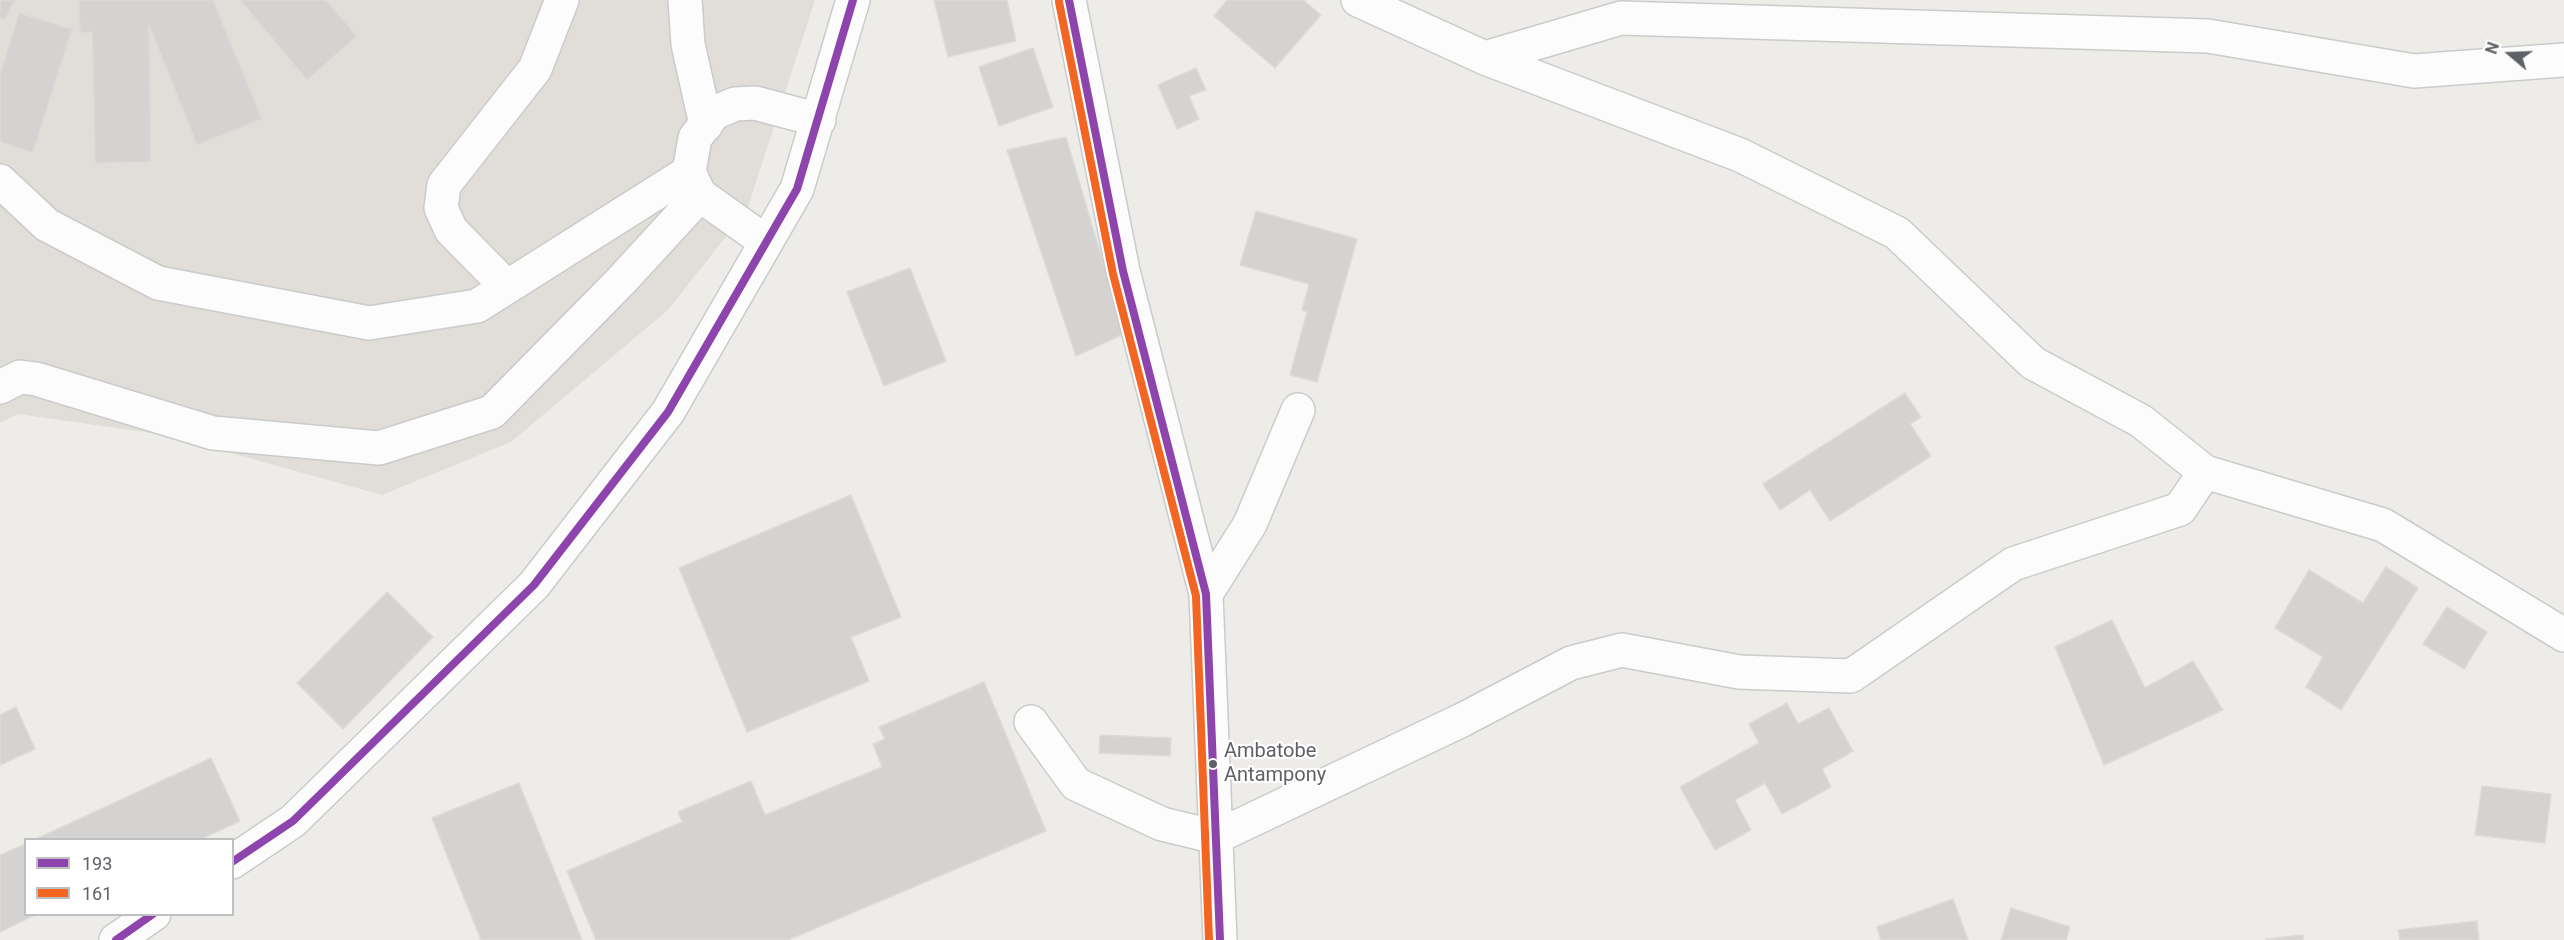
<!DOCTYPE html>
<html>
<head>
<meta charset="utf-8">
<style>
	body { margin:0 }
	#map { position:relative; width:2564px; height:940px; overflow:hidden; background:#eeece9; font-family:Roboto,sans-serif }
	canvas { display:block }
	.legend { position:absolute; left:24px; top:838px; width:210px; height:78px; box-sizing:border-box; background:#fff; border:2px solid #bfc0c2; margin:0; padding:8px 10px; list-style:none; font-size:18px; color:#5e6266 }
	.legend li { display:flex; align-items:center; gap:12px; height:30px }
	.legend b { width:30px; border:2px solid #bfc0c2 }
	.north { position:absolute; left:2480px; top:24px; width:60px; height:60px; -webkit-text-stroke:4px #fff; paint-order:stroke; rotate:289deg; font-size:16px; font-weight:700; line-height:24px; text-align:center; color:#5e6266 }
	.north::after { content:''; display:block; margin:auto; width:21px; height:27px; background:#5e6266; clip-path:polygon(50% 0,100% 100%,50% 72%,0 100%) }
</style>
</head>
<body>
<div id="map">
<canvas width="2564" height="940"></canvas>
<ul class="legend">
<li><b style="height:8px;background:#8e44ad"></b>193</li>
<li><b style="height:8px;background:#f26522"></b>161</li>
</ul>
<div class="north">N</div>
</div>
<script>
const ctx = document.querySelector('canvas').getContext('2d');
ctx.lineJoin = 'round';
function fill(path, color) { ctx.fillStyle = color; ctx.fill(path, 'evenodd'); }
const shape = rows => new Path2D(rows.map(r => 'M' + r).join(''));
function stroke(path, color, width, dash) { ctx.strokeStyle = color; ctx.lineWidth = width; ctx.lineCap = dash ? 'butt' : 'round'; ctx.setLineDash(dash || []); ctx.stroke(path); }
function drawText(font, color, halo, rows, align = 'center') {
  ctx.font = font + ' Roboto,sans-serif'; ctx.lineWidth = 4.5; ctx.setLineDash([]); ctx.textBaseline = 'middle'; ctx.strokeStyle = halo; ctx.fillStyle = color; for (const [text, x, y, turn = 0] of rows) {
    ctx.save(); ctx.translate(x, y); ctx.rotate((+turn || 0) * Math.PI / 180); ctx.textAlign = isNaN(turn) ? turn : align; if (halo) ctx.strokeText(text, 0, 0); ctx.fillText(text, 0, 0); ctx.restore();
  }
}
const education = shape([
	[0,0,815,0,747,210,668,310,511,442,382,495,166,435,18,414,0,423]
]);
const building = shape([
	[0,0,15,0,5,20,0,19,0,0],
	[79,0,213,0,262,119,197,145,149,25,151,162,95,163,92,32,80,33,79,0],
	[240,0,326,0,357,36,307,80,240,0],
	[934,0,1007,0,1016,41,948,57,934,0],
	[1227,0,1303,0,1321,15,1275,68,1214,16,1227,0],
	[19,13,72,29,33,153,0,142,0,74,19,13],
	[1033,48,1053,107,999,126,979,67,1033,48],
	[1196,68,1206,90,1189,96,1199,119,1177,129,1158,85,1196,68],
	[1066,137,1124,334,1076,356,1007,150,1066,137],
	[1256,211,1357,239,1317,382,1290,375,1307,312,1302,310,1309,284,1240,265,1256,211],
	[910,268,946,361,884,386,847,292,910,268],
	[1905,393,1921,417,1910,424,1931,456,1830,521,1810,490,1780,510,1763,484,1905,393],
	[851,495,901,617,851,637,869,681,747,732,679,568,851,495],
	[2386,567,2418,588,2341,710,2306,687,2323,657,2275,628,2309,570,2363,603,2386,567],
	[387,592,433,637,343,729,297,683,387,592],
	[2447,607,2487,632,2464,669,2423,644,2447,607],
	[2112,620,2145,688,2193,661,2223,710,2104,765,2055,647,2112,620],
	[984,682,1046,831,788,940,596,940,567,871,682,822,678,812,751,781,765,815,882,767,873,744,885,739,879,727,984,682],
	[1787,703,1798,724,1829,708,1853,751,1822,769,1831,787,1782,814,1765,783,1735,800,1751,830,1715,850,1680,787,1759,743,1749,724,1787,703],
	[16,707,35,749,0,765,0,715,16,707],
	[1100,735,1171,738,1170,756,1099,753,1100,735],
	[211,758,240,821,199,840,34,840,211,758],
	[519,783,582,940,481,940,432,818,519,783],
	[2482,786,2551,794,2545,843,2475,835,2482,786],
	[26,844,26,914,37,914,0,932,0,855,26,844],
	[1953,899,1968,940,1881,940,1877,927,1953,899],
	[2011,908,2070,927,2066,940,2001,940,2011,908],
	[2477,921,2479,940,2400,940,2398,930,2477,921],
	[2303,935,2303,940,2266,940,2266,939,2303,935]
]);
const minor = shape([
	[685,0,688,44,706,125],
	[1069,0,1123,271,1206,594,1220,940],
	[1358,0,1485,58],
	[2564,60,2414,71,2208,36,1621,18,1485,58,1740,155,1897,233,2033,363,2141,421,2205,472,2383,525,2564,635],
	[0,181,47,225,158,283,369,323,477,306,689,172],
	[766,242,700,195,689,172,695,138,714,113,735,104,755,103,819,120],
	[507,287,451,230,441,208,444,185,535,69,562,0],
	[0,387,20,377,36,379,213,433,379,448,492,412,621,281,700,195],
	[1206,594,1250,524,1298,410],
	[1031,722,1076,784,1162,824,1216,837,1462,720,1571,663,1622,650,1739,672,1851,676,2013,564,2180,509,2205,472],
	[232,862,293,821,534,585,668,412,797,189,853,0],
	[116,940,154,914]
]);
const bus1 = shape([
	[1069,0,1123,271,1206,594,1220,940],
	[232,862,293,821,534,585,668,412,797,189,853,0],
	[116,940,153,914]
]);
const bus2 = shape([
	[1059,2,1113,274,1196,596,1209,940]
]);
const markers = [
	[1213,764,5,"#5e6266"]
];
const busNames = [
	["Ambatobe",1224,752],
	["Antampony",1224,776]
];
fill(education, '#e1ded9');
fill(building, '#d5d3d2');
stroke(building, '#dddbd8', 1.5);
stroke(minor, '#cacbcb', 36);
stroke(minor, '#fcfcfc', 33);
stroke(bus1, '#8e44ad', 8);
stroke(bus2, '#f26522', 8);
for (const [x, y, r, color] of markers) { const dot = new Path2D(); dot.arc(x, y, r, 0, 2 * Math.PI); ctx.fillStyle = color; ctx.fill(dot); stroke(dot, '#fff', 2); }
drawText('20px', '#5e6266', '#fff', busNames, 'left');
</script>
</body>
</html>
